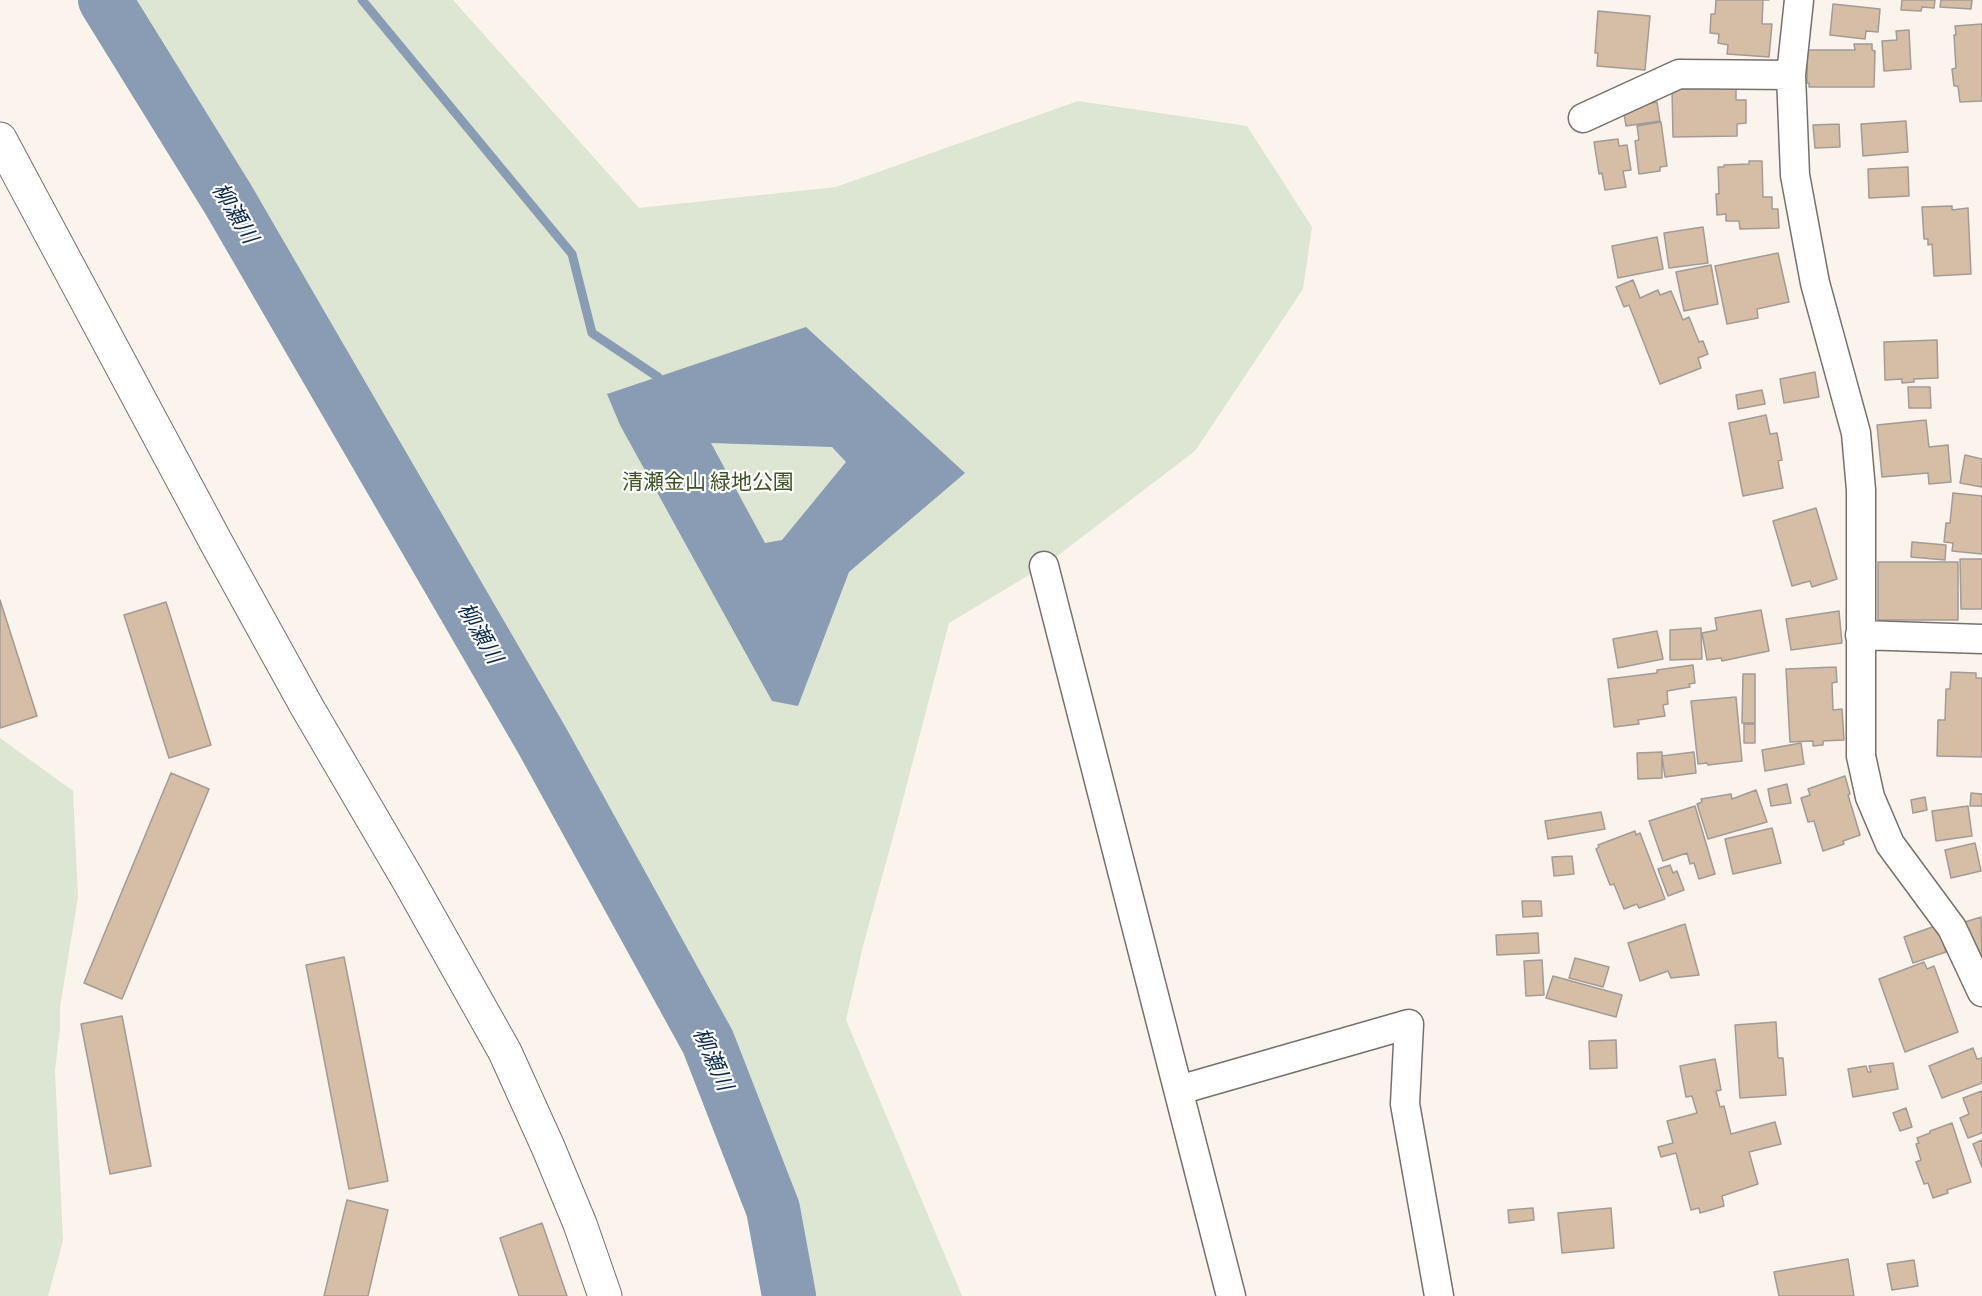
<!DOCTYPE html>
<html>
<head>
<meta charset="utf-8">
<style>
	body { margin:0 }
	canvas { display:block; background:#fbf4ed }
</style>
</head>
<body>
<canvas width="1982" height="1296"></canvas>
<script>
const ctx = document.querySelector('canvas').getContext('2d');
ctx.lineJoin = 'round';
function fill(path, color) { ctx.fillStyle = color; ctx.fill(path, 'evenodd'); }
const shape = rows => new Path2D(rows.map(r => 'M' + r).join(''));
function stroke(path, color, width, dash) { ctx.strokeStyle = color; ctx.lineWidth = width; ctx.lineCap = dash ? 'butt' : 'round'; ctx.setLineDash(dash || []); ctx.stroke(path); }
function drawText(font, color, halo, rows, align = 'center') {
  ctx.font = font + ' Barlow,"Noto Sans JP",sans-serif'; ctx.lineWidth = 4.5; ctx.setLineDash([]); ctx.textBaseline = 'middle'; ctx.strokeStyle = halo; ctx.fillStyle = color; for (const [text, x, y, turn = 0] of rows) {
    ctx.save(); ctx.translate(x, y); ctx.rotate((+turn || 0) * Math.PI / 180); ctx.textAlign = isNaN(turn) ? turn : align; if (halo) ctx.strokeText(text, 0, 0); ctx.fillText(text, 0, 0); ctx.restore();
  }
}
const green = shape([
	[108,0,453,0,639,208,836,187,1078,101,1247,126,1312,227,1303,289,1195,451,1044,566,949,623,896,826,863,946,846,1020,962,1296,794,1296,773,1209,708,1042],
	[0,738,73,791,78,897,60,1007,60,1029,55,1070,63,1241,48,1296,0,1296]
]);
const water = shape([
	[806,327,965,473,849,572,798,706,772,701,620,425,607,394],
	[711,443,832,447,846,462,782,540,765,543]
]);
const stream = shape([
	[362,0,572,254,592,333,658,377]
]);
const river = shape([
	[105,0,228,199,543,742,708,1042,773,1209,789,1296]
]);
const building = shape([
	[1716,0,1769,0,1763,0,1762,24,1772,24,1769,57,1727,54,1728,45,1718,43,1719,34,1710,33,1711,14,1715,14,1716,0],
	[1902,0,1935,0,1934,8,1922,7,1921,11,1901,10,1902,0],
	[1941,0,1972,0,1971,9,1940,7,1941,0],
	[1833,4,1880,9,1878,32,1866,31,1865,39,1830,35,1833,4],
	[1598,11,1650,16,1645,70,1597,66,1598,53,1595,53,1598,11],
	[1982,24,1982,101,1960,102,1958,86,1954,86,1952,69,1956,68,1954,35,1956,35,1955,26,1982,24],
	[1909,30,1911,69,1884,71,1882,41,1897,40,1896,31,1909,30],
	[1854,44,1872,44,1872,50,1875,51,1874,87,1809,87,1809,83,1807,83,1807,50,1855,50,1854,44],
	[1736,88,1736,100,1746,100,1746,123,1737,124,1737,136,1673,137,1672,89,1736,88],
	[1657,102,1660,121,1626,126,1623,107,1657,102],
	[1906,121,1908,152,1863,156,1861,124,1906,121],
	[1661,122,1667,166,1660,167,1660,171,1639,174,1635,141,1639,140,1637,126,1661,122],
	[1839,124,1840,147,1815,148,1813,125,1839,124],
	[1618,139,1619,146,1627,145,1631,170,1623,171,1626,187,1605,190,1602,173,1599,174,1594,142,1618,139],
	[1749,161,1762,161,1763,197,1772,197,1772,209,1778,209,1779,228,1740,229,1739,221,1726,221,1726,214,1717,215,1716,194,1719,194,1718,167,1724,167,1724,165,1749,164,1749,161],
	[1908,167,1909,196,1869,198,1868,169,1908,167],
	[1952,206,1952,210,1968,208,1971,274,1934,276,1932,244,1928,245,1928,239,1924,239,1922,207,1952,206],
	[1703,227,1708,263,1669,268,1664,233,1703,227],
	[1657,237,1663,269,1618,278,1612,246,1657,237],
	[1778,253,1789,302,1757,309,1758,318,1727,324,1715,266,1778,253],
	[1711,265,1718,304,1684,311,1676,272,1711,265],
	[1633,280,1640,298,1658,290,1660,295,1671,291,1683,320,1689,317,1699,342,1703,341,1708,354,1698,358,1701,368,1660,384,1629,305,1624,307,1616,287,1633,280],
	[1937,340,1938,378,1914,379,1914,382,1902,383,1902,379,1885,380,1884,342,1937,340],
	[1815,372,1819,397,1784,403,1780,379,1815,372],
	[1908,387,1930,387,1931,408,1909,408,1908,387],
	[1762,390,1765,404,1738,409,1736,395,1762,390],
	[1766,415,1770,434,1777,433,1782,460,1778,461,1783,488,1743,496,1729,423,1766,415],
	[1926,420,1929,447,1948,445,1951,482,1929,484,1928,473,1882,477,1877,425,1926,420],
	[1965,455,1982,459,1982,487,1960,483,1965,455],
	[1953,493,1982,496,1982,554,1952,551,1953,543,1944,542,1946,523,1950,523,1953,493],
	[1816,508,1837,579,1812,587,1810,581,1792,586,1773,521,1816,508],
	[1912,542,1946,545,1945,560,1911,557,1912,542],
	[1960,559,1982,559,1982,609,1961,609,1960,559],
	[1878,562,1958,562,1958,620,1878,620,1878,562],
	[0,600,37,716,0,728,0,600],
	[166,602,211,745,169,758,124,615,166,602],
	[1761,610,1769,651,1722,661,1721,658,1707,660,1702,633,1717,630,1715,618,1761,610],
	[1839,611,1842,643,1791,650,1786,619,1839,611],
	[1701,628,1702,659,1670,660,1670,630,1701,628],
	[1657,631,1663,659,1618,668,1613,639,1657,631],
	[1693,665,1695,683,1689,684,1690,687,1667,691,1668,704,1663,705,1665,716,1638,720,1639,724,1614,727,1608,679,1657,673,1657,670,1693,665],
	[1836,667,1837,682,1832,683,1833,710,1842,709,1844,740,1823,741,1823,745,1813,746,1813,741,1790,742,1786,669,1836,667],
	[1951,672,1976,673,1976,678,1982,678,1982,757,1937,756,1938,720,1945,720,1946,689,1950,689,1951,672],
	[1743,674,1755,674,1755,723,1742,723,1743,674],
	[1736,697,1742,761,1708,765,1707,763,1698,764,1691,701,1736,697],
	[1744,724,1755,724,1755,743,1744,743,1744,724],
	[1801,743,1804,764,1765,771,1762,750,1801,743],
	[1662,752,1662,778,1638,779,1637,753,1662,752],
	[1694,752,1696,773,1665,777,1662,756,1694,752],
	[171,773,209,789,122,999,84,983,171,773],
	[1845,776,1850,794,1848,795,1860,835,1843,841,1844,844,1823,851,1814,821,1808,822,1801,798,1810,795,1808,789,1845,776],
	[1787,784,1791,803,1771,806,1768,789,1787,784],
	[1756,790,1767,822,1708,839,1697,804,1702,802,1701,799,1731,794,1732,799,1756,790],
	[1971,793,1982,794,1982,806,1970,806,1971,793],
	[1925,797,1927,810,1913,813,1911,800,1925,797],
	[1695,806,1715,874,1699,879,1694,863,1690,864,1687,853,1663,861,1649,821,1695,806],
	[1968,806,1972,836,1936,841,1932,811,1968,806],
	[1601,812,1605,829,1548,839,1545,821,1601,812],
	[1772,828,1781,863,1733,874,1725,839,1772,828],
	[1635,831,1636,835,1640,833,1665,899,1639,908,1637,904,1624,909,1614,884,1610,885,1596,849,1599,847,1598,845,1635,831],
	[1975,843,1981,871,1951,878,1945,850,1975,843],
	[1572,856,1574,874,1554,876,1552,857,1572,856],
	[1670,865,1673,873,1677,871,1684,890,1668,896,1658,869,1670,865],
	[1522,901,1541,901,1542,916,1523,917,1522,901],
	[1981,917,1982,956,1977,958,1965,922,1981,917],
	[1685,924,1699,975,1671,978,1668,971,1640,981,1628,943,1685,924],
	[1938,925,1946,952,1913,963,1904,937,1938,925],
	[1538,933,1539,953,1497,955,1496,935,1538,933],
	[344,957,388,1181,349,1189,306,965,344,957],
	[1575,958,1609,967,1603,987,1569,978,1575,958],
	[1542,960,1544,995,1526,996,1524,961,1542,960],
	[1924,962,1927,969,1934,966,1958,1032,1905,1052,1879,979,1924,962],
	[1553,976,1622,995,1616,1017,1546,998,1553,976],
	[122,1016,151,1166,110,1174,81,1024,122,1016],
	[1776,1022,1778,1058,1783,1058,1786,1095,1740,1098,1735,1025,1776,1022],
	[1616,1040,1617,1068,1590,1069,1589,1041,1616,1040],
	[1973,1048,1977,1059,1982,1058,1982,1083,1942,1098,1929,1066,1973,1048],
	[1715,1059,1721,1090,1716,1091,1720,1107,1724,1106,1731,1134,1775,1122,1781,1144,1749,1152,1758,1184,1722,1196,1724,1206,1700,1213,1699,1208,1691,1210,1676,1153,1661,1157,1658,1147,1673,1143,1667,1121,1697,1113,1692,1096,1686,1097,1680,1066,1715,1059],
	[1893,1063,1898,1089,1853,1097,1848,1069,1866,1066,1868,1072,1871,1072,1869,1066,1893,1063],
	[1982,1091,1982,1133,1968,1138,1960,1118,1969,1114,1963,1098,1982,1091],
	[1906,1108,1912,1127,1900,1131,1893,1113,1906,1108],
	[1952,1123,1971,1182,1947,1190,1948,1193,1933,1198,1928,1183,1924,1184,1916,1162,1921,1160,1916,1144,1919,1143,1917,1138,1930,1133,1930,1131,1952,1123],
	[1982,1140,1982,1167,1973,1144,1982,1140],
	[347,1200,388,1210,368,1296,324,1296,347,1200],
	[1533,1208,1534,1220,1509,1223,1508,1210,1533,1208],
	[1611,1208,1614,1248,1562,1253,1558,1213,1611,1208],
	[542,1223,567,1296,519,1296,500,1238,542,1223],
	[1848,1259,1854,1296,1779,1296,1774,1272,1848,1259],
	[1914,1260,1918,1286,1892,1290,1887,1264,1914,1260]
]);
const minor = shape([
	[1799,0,1791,75,1795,175,1815,283,1856,433,1861,490,1861,756,1870,797,1890,844,1952,928,1982,992],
	[1583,118,1679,74,1791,75],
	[1044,566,1231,1296],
	[1860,635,1982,639],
	[1179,1090,1409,1024,1405,1104,1439,1296]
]);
const tertiary = shape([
	[0,139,217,544,307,707,410,883,505,1052,548,1147,580,1224,605,1296]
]);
const parkNames = [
	["清瀬金山 緑地公園",708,482]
];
const waterNames = [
	["柳瀬川",235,213,59],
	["柳瀬川",480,633,60],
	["柳瀬川",713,1059,66]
];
fill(green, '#dde5d3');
fill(water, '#899cb4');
stroke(stream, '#899cb4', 9);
stroke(river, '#899cb4', 54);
fill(building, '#d6bda6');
stroke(building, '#a29b96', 1.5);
stroke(minor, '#76706b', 31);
stroke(tertiary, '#76706b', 35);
stroke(minor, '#fff', 28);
stroke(tertiary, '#fff', 33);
drawText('21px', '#405225', '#fff', parkNames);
drawText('italic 22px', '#0d2a4c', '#fff', waterNames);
</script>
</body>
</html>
